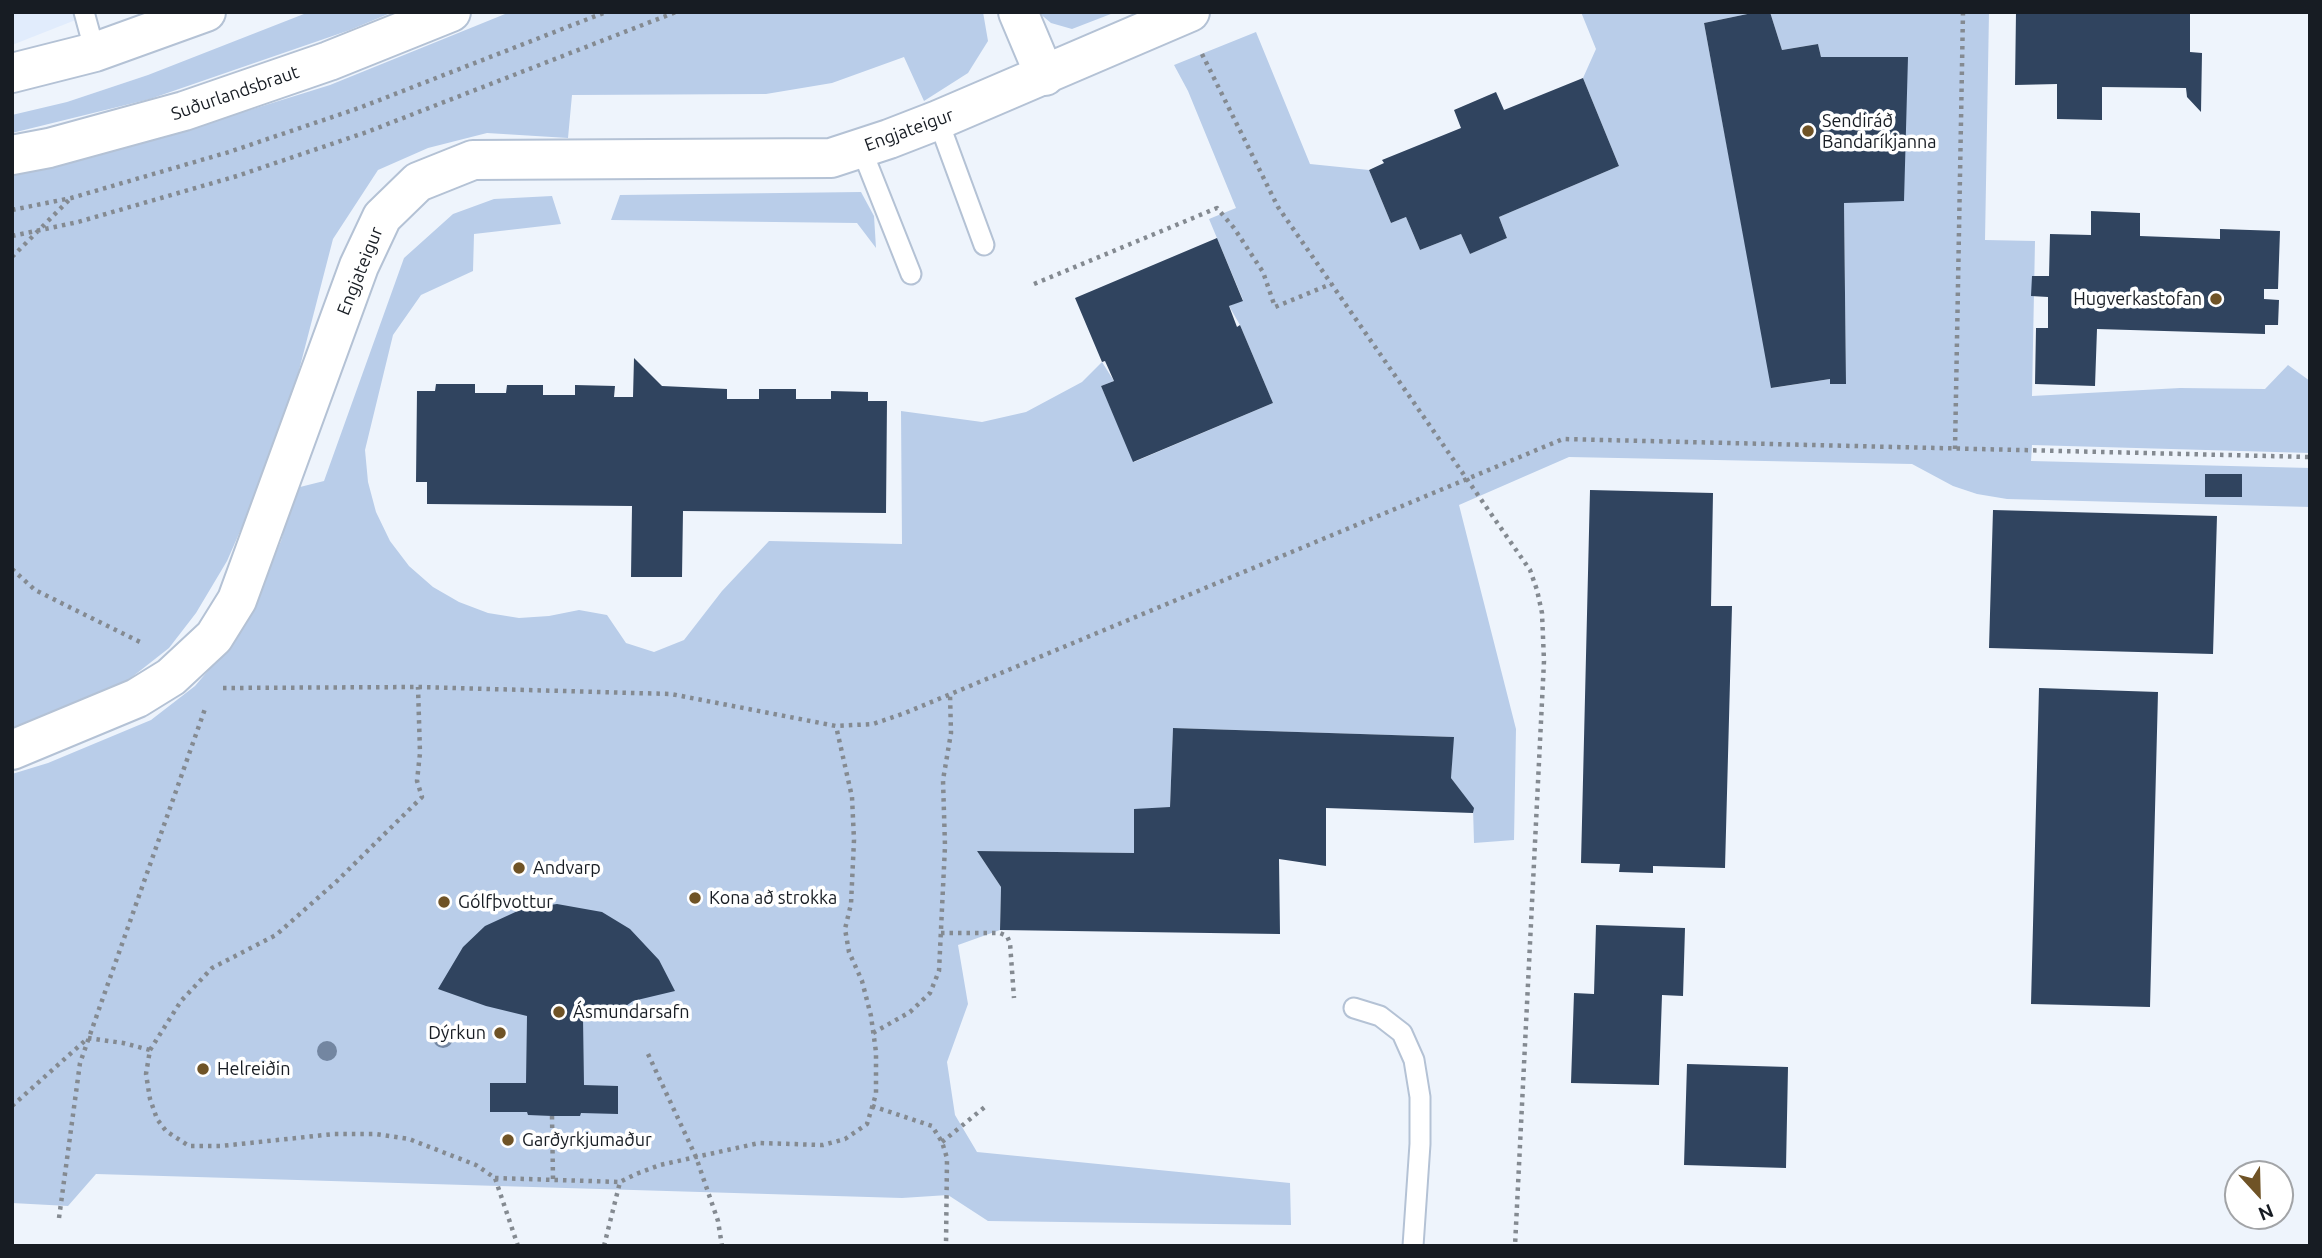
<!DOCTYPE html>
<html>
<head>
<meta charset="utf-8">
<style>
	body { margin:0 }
	#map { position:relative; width:2322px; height:1258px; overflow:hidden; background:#eef4fc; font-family:Ubuntu,sans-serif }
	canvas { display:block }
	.frame { position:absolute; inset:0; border:14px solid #171c23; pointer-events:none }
	.north { position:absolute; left:2224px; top:1160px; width:70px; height:70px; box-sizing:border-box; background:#fff; border:2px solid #a2a4a7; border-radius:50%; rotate:158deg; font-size:19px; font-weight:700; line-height:28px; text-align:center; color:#171c23 }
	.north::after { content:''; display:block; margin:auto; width:24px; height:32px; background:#6f5326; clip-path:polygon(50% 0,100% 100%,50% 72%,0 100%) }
</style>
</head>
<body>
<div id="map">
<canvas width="2322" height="1258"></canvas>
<div class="frame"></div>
<div class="north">N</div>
</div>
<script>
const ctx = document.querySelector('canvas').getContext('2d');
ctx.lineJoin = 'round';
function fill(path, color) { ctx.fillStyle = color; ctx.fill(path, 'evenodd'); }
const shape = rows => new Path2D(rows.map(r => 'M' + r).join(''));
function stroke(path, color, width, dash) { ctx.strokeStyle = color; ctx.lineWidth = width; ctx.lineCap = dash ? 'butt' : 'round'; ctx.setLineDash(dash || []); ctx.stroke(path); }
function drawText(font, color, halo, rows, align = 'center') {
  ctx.font = font + ' Ubuntu,sans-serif'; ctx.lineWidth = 7; ctx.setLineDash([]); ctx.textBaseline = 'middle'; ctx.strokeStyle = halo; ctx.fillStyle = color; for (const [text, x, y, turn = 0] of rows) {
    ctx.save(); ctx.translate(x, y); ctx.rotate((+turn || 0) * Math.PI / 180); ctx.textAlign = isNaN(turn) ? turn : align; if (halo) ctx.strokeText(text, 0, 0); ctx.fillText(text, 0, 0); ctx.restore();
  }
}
const built = shape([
	[12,12,96,12,12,45]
]);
const green = shape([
	[309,12,393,12,350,30,150,99,12,133,12,115,67,102,148,75],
	[510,12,983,12,988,41,968,73,924,101,904,57,832,83,766,94,572,95,568,138,487,133,428,148,378,170,333,239,282,436,227,561,196,613,169,648,127,681,90,700,12,729,12,171,195,127,330,85],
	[1038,12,1116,12,1072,29,1051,23],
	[1581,12,1757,12,1704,23,1772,388,1830,379,1831,384,1846,384,1844,203,1907,57,1821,57,1818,44,1782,50,1770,12,1989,12,1985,240,2035,241,2032,396,2180,388,2265,389,2288,365,2310,381,2310,453,2032,445,2031,461,2310,468,2310,507,2007,499,1977,494,1953,486,1912,464,1569,457,1459,505,1516,729,1514,840,1474,843,1473,808,1451,778,1453,737,1173,728,1170,807,1134,853,977,851,1001,887,1000,930,958,945,968,1004,947,1062,955,1115,977,1152,1290,1183,1291,1225,988,1221,948,1195,902,1198,96,1174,68,1206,12,1203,12,774,48,763,151,720,195,686,241,632,281,541,296,488,324,481,404,258,453,214,494,199,552,196,561,224,474,234,473,271,421,295,393,335,365,450,368,482,376,512,390,541,409,566,433,587,459,602,488,613,519,618,549,616,579,610,607,615,626,643,654,652,684,640,722,591,769,541,902,544,901,411,982,422,1026,412,1082,382,1102,362,1114,381,1101,386,1134,462,1273,403,1240,325,1229,306,1243,300,1209,219,1236,208,1188,91,1174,65,1256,32,1310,164,1369,170,1391,223,1406,217,1420,250,1461,234,1470,254,1507,238,1499,217,1619,166,1583,78,1596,49],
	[861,192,874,216,876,248,857,223,611,220,620,195]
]);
const building = shape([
	[1757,12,1770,12,1782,50,1818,44,1821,57,1908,57,1904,201,1844,203,1846,384,1830,384,1830,379,1771,388,1704,23],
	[2016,12,2190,12,2190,52,2202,53,2201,112,2187,97,2186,88,2102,87,2102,120,2057,119,2057,84,2015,85],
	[1583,78,1619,166,1499,217,1507,238,1470,254,1461,234,1420,250,1406,217,1391,223,1369,170,1384,163,1382,160,1461,128,1454,110,1496,92,1504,110],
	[2091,211,2140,213,2140,236,2220,239,2220,229,2280,231,2278,289,2264,289,2264,299,2279,300,2278,325,2265,325,2265,334,2097,329,2095,386,2035,384,2036,328,2048,328,2048,297,2031,296,2032,276,2049,276,2050,234,2091,235],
	[1217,238,1243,301,1229,306,1237,327,1240,325,1273,403,1133,462,1101,386,1114,381,1105,361,1102,362,1075,298],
	[634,358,662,386,727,389,727,399,759,399,759,389,796,389,796,399,831,399,831,391,868,392,868,401,887,401,886,513,683,511,682,577,631,577,632,506,427,504,427,482,416,482,417,391,435,391,436,384,475,384,475,393,506,393,507,385,543,385,543,395,575,395,575,385,615,386,614,397,633,397],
	[2205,474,2242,474,2242,497,2205,497],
	[1590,490,1713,493,1711,606,1732,606,1725,868,1653,866,1653,873,1619,872,1620,864,1581,863],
	[1993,510,2217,516,2213,654,1989,648],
	[2039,688,2158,692,2150,1007,2031,1004],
	[1173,728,1454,737,1451,778,1474,808,1473,813,1326,808,1326,866,1279,859,1280,934,1000,930,1001,887,977,851,1134,853,1134,809,1170,807],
	[557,904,602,912,630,929,659,960,675,991,633,1001,623,1008,583,1018,584,1085,618,1086,618,1114,581,1113,580,1116,552,1116,528,1115,527,1112,490,1112,490,1083,526,1083,527,1016,486,1006,438,989,463,947,485,926,522,909],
	[1596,925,1685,928,1683,996,1662,995,1659,1085,1571,1083,1574,993,1594,994],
	[1687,1064,1788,1067,1786,1168,1684,1165]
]);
const path = shape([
	[1202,54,1278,207,1530,570,1537,590,1542,613,1544,661,1515,1246],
	[12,210,71,198,229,152,359,108,606,12],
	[12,236,78,222,237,176,367,132,676,12],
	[12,257,71,198],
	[1034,284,1217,208,1234,228,1263,272,1275,307,1331,284],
	[1955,449,1963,12],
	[12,569,35,590,144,644],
	[223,688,418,687,671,694,836,726,873,724,905,713,1563,439,2310,457],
	[941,933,1000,933,1007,936,1010,943,1014,998],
	[873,1033,910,1012,930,993,939,971,945,846,943,780,951,733,950,694],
	[150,1050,181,1001,212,968,276,935,337,881,422,797,417,781,420,753,418,687],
	[648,1054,696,1157,718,1221,722,1246],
	[12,1106,88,1038,123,1043,150,1050,146,1074,150,1099,157,1119,166,1131,189,1146,221,1146,334,1134,375,1134,409,1139,476,1165,495,1178,518,1246],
	[872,1106,932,1126,942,1142,947,1158,946,1246],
	[552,1116,553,1179],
	[942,1142,986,1106],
	[495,1178,620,1182],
	[59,1218,80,1063,206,706],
	[604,1246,620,1182,636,1174,660,1165,759,1143,823,1145,845,1139,867,1124,876,1094,876,1052,871,1016,862,981,849,952,845,929,851,904,854,840,852,797,836,726]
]);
const service = shape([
	[84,12,95,52],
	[938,120,984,245],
	[861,148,911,274],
	[1354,1008,1380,1016,1402,1033,1414,1060,1420,1097,1420,1144,1413,1246]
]);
const minor = shape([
	[1018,12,1045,76],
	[12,750,137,698,171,677,214,637,237,600,359,266,382,217,418,182,473,160,831,158,889,139,938,120,1190,12]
]);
const secondary = shape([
	[12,73,95,52,206,12],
	[12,155,49,148,184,111,329,61,451,12]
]);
const trees = [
	[443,1038],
	[327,1051]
];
const markers = [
	[1808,131,7,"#6f5326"],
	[2216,299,7,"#6f5326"],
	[519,868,7,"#6f5326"],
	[695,898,7,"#6f5326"],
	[444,902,7,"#6f5326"],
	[559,1012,7,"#6f5326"],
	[500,1033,7,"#6f5326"],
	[203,1069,7,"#6f5326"],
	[508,1140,7,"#6f5326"]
];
const streetNames = [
	["Suðurlandsbraut",235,93,-19],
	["Engjateigur",909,130,-20],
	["Engjateigur",360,271,-68]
];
const poiNames = [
	["Sendiráð",1822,121],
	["Bandaríkjanna",1822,142],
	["Hugverkastofan",2202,299,"right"],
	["Andvarp",533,868],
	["Kona að strokka",709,898],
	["Gólfþvottur",458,902],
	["Ásmundarsafn",573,1012],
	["Dýrkun",486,1033,"right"],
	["Helreiðin",217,1069],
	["Garðyrkjumaður",522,1140]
];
fill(built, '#e1ecfc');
fill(green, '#b9cde9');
fill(building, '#30445f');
stroke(service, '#b4c2d5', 23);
stroke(minor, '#b4c2d5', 42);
stroke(secondary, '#b4c2d5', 42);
stroke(path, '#848a91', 4.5, [3.5, 5]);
stroke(service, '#fff', 19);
stroke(minor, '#fff', 38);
stroke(secondary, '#fff', 38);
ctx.fillStyle = '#7386a1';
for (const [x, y] of trees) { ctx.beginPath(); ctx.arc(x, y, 10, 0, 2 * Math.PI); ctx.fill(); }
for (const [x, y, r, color] of markers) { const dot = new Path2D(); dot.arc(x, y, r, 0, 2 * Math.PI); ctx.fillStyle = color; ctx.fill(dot); stroke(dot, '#fff', 2.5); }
drawText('18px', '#171c23', '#fff', streetNames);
drawText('18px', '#171c23', '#fff', poiNames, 'left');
</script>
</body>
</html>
